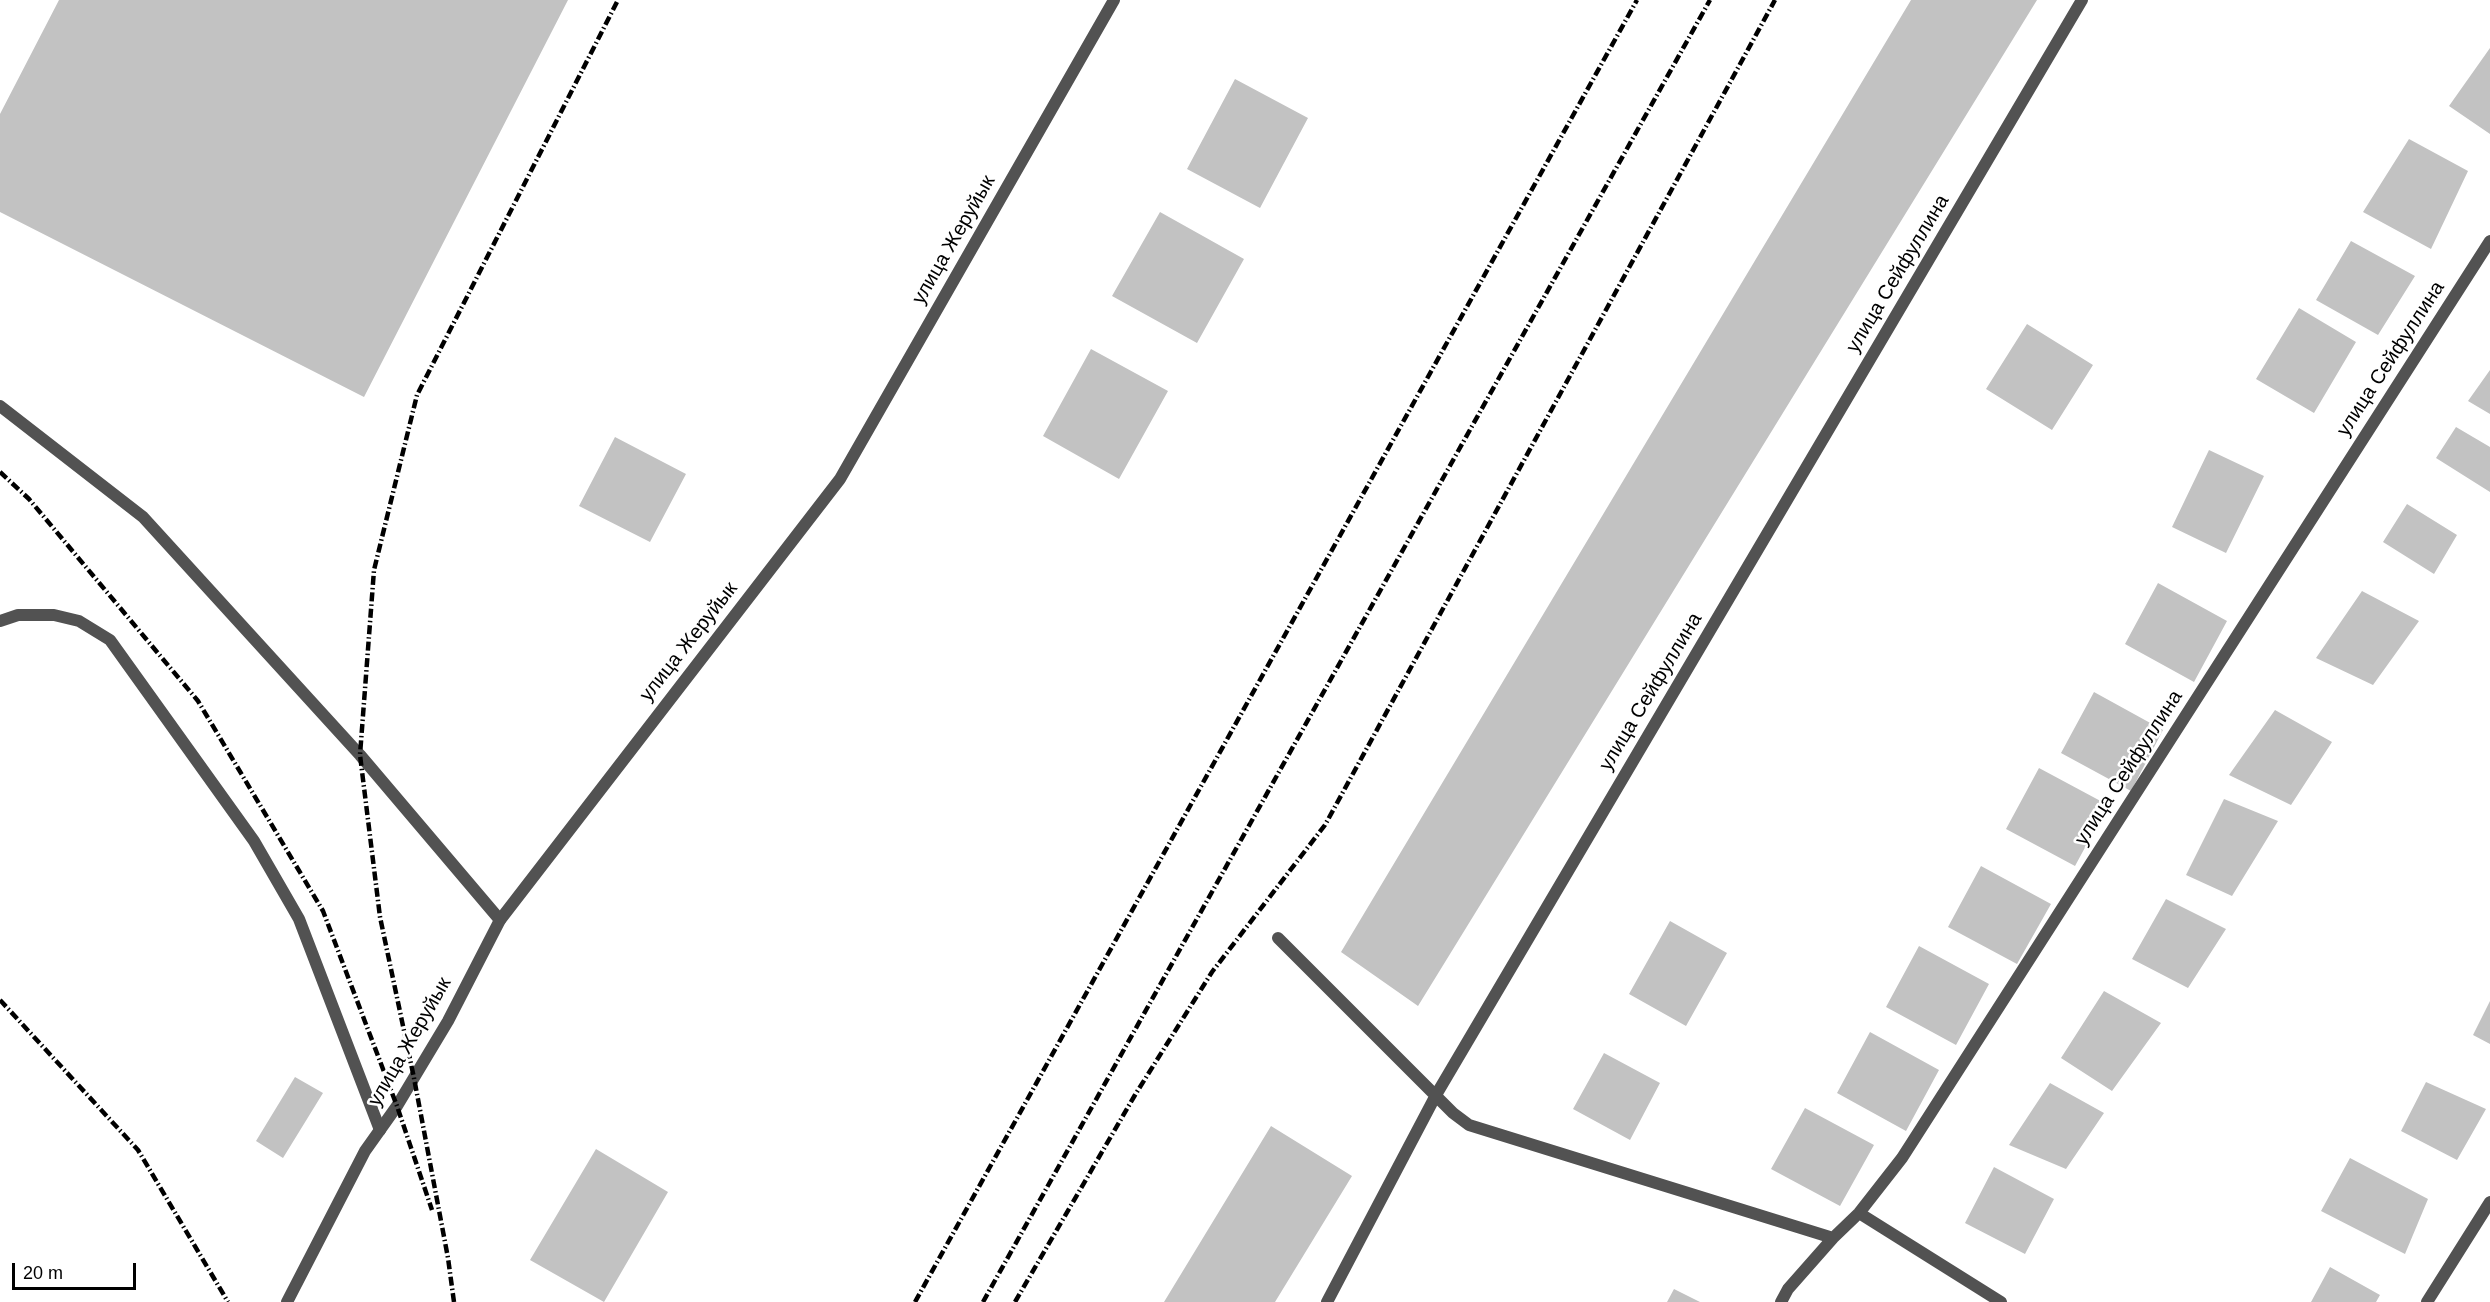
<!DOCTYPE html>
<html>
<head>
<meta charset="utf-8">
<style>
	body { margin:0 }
	#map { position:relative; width:2490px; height:1302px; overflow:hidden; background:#fff; font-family:Helvetica,sans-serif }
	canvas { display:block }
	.scale { position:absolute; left:12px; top:1263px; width:124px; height:27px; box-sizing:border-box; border:3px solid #000; border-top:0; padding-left:8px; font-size:18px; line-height:21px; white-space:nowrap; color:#000; -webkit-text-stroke:4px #fff; paint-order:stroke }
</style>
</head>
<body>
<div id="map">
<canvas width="2490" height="1302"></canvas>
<div class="scale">20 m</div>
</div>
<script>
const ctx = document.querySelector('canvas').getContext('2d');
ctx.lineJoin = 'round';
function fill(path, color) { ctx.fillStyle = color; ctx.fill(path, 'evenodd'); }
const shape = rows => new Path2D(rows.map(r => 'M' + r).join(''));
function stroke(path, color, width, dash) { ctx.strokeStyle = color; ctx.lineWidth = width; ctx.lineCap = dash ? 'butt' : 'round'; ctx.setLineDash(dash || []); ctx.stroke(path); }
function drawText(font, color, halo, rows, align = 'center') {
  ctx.font = font + ' Helvetica,sans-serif'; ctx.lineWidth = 5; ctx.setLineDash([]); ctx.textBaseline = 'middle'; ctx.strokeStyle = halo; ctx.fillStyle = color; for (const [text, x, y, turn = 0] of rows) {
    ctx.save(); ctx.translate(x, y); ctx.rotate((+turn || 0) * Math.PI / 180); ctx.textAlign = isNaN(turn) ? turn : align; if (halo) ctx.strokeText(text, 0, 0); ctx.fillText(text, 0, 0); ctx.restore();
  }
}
const building = shape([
	[59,0,568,0,364,397,0,212,0,114],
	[1911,0,2037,0,1418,1006,1341,952],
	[2490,48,2490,134,2449,106],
	[1235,79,1308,118,1260,208,1187,169],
	[2409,139,2468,171,2431,249,2363,212],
	[1160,212,1244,259,1197,343,1112,296],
	[2351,241,2415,276,2378,335,2316,300],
	[2299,308,2356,342,2314,413,2256,379],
	[2027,324,2093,365,2052,430,1986,389],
	[1091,349,1168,391,1119,479,1043,436],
	[2490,370,2490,414,2468,401],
	[2456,427,2490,447,2490,492,2436,458],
	[615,437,686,474,650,542,579,506],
	[2209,450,2264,476,2226,553,2172,527],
	[2407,504,2457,535,2434,574,2383,542],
	[2158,583,2227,621,2194,682,2125,644],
	[2362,591,2419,621,2373,685,2316,658],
	[2094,692,2163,730,2131,791,2061,753],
	[2275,710,2332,742,2291,805,2229,775],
	[2039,768,2108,805,2075,866,2006,829],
	[2224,799,2278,821,2232,896,2186,875],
	[1981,866,2051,904,2017,964,1948,927],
	[2166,899,2226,929,2188,988,2132,959],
	[1670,921,1727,953,1686,1026,1629,994],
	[1919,946,1989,984,1956,1045,1886,1007],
	[2104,991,2161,1023,2112,1091,2061,1058],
	[2490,1001,2490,1044,2473,1035],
	[1870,1032,1939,1070,1906,1131,1837,1093],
	[1604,1053,1660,1083,1630,1140,1573,1109],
	[295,1077,323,1093,283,1158,256,1141],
	[2426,1082,2486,1109,2457,1160,2401,1131],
	[2050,1083,2104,1113,2066,1169,2009,1145],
	[1805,1108,1874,1145,1840,1206,1771,1169],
	[1271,1126,1352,1176,1275,1302,1164,1302],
	[596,1149,668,1192,604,1302,530,1260],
	[2350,1158,2428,1199,2405,1254,2321,1211],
	[1994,1167,2054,1199,2025,1254,1965,1223],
	[2330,1267,2380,1295,2376,1302,2311,1302],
	[1674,1289,1700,1302,1667,1302]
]);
const service = shape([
	[0,406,143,517,360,755,500,920],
	[0,621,18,615,54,615,79,621,110,640,254,841,299,919,380,1130]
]);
const minor = shape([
	[1278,938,1453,1113,1469,1125,1833,1238],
	[1859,1213,2001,1302],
	[1327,1302,1436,1095,2082,0],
	[1781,1302,1788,1289,1833,1238,1859,1213,1902,1158,2490,241],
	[2427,1302,2490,1202]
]);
const tertiary = shape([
	[287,1302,365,1151,397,1106,448,1021,500,920,840,479,1114,0]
]);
const rail = shape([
	[0,472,29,499,198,701,323,911,397,1106,432,1210],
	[0,1000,138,1150,228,1302],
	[454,1302,448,1258,414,1078,380,917,360,755,374,570,417,395,618,0],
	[915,1302,1637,0],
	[983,1302,1710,0],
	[1015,1302,1135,1095,1212,972,1325,825,1775,0]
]);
const streetNames = [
	["улица Жеруйык",954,240,-60],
	["улица Сейфуллина",1898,274,-59],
	["улица Сейфуллина",2391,359,-57],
	["улица Жеруйык",689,642,-52],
	["улица Сейфуллина",1651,692,-59],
	["улица Сейфуллина",2129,768,-57],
	["улица Жеруйык",410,1042,-60]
];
fill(building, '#c2c2c2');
stroke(service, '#525252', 12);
stroke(minor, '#525252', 12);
stroke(tertiary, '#525252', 12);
stroke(rail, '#000', 4.5, [9, 3, 1.5, 3]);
drawText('20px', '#000', '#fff', streetNames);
</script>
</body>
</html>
